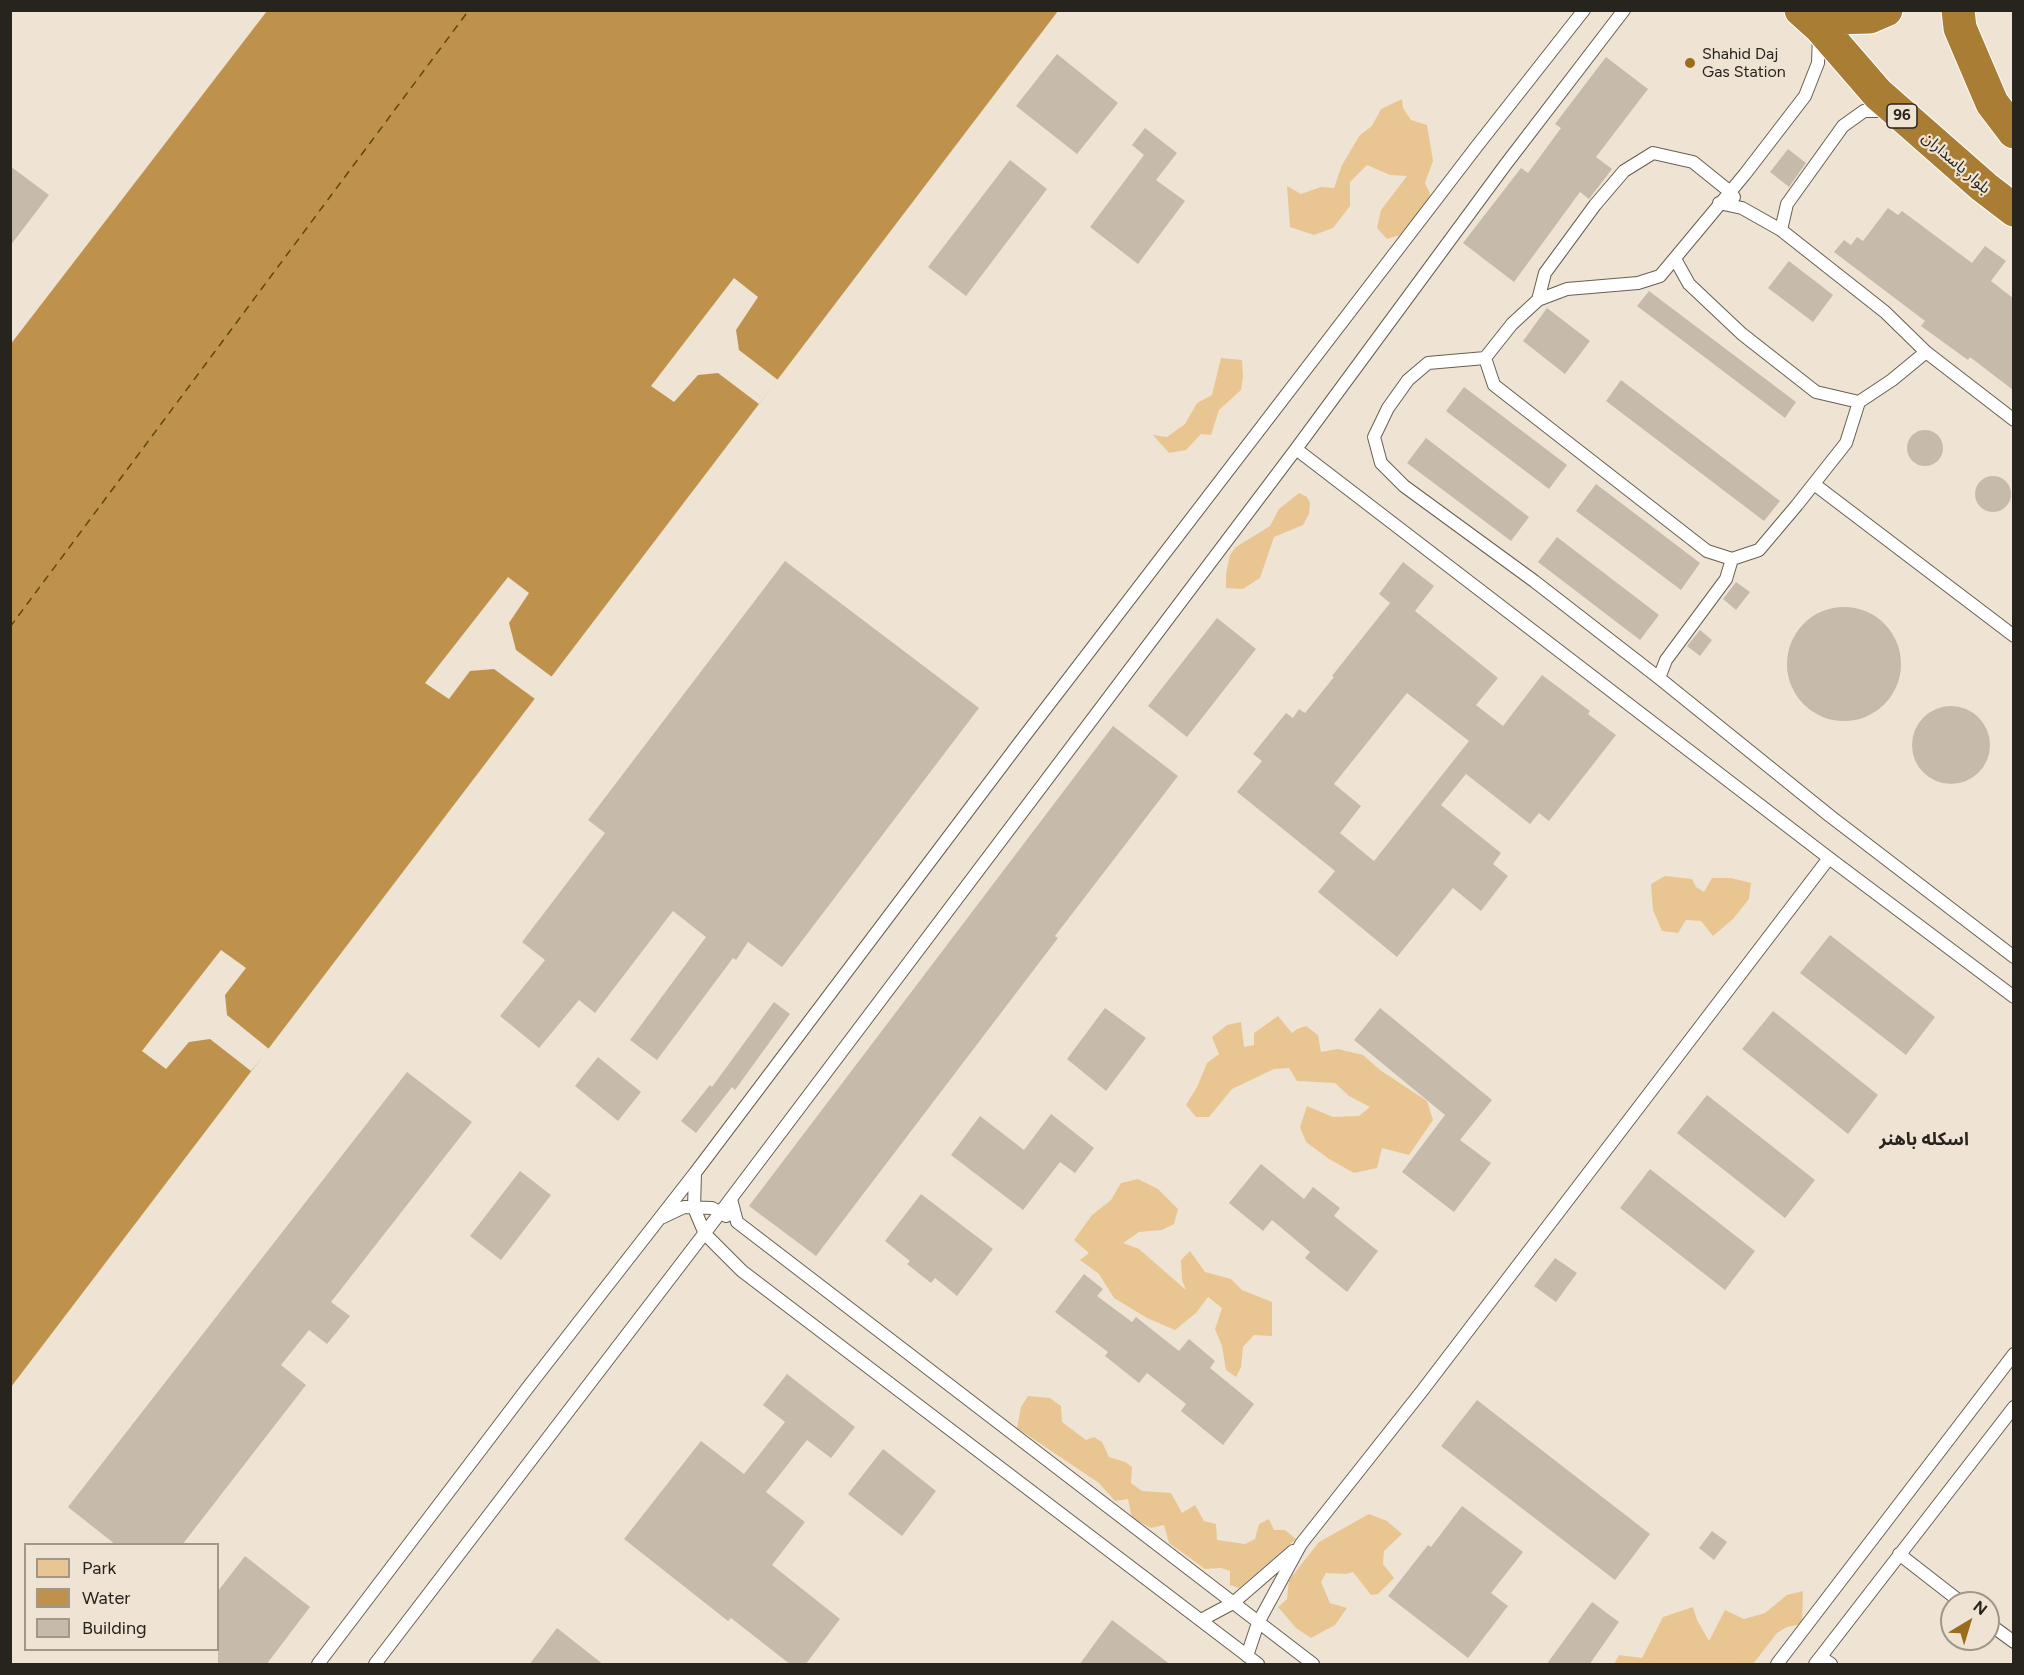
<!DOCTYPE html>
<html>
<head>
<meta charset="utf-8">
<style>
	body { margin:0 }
	#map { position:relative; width:2024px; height:1675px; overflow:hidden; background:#efe4d3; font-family:Figtree,sans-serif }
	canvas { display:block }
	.frame { position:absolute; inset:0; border:12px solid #27231d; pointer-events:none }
	.legend { position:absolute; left:24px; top:1543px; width:195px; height:108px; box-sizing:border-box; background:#efe4d3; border:2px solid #9f978a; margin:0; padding:8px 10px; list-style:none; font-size:18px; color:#27231d }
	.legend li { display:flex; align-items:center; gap:12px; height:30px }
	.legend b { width:30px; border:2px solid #9f978a }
	.north { position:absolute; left:1940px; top:1591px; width:60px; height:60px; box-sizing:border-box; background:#efe4d3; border:2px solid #9f978a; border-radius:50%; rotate:38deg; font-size:16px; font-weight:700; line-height:24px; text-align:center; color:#27231d }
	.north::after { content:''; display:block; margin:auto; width:21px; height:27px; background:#996d1c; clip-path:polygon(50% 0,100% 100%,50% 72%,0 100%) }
</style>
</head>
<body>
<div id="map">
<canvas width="2024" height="1675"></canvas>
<div class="frame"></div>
<ul class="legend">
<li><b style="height:16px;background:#e9c691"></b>Park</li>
<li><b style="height:16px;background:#be924c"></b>Water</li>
<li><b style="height:16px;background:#c6bbab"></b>Building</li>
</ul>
<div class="north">N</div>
</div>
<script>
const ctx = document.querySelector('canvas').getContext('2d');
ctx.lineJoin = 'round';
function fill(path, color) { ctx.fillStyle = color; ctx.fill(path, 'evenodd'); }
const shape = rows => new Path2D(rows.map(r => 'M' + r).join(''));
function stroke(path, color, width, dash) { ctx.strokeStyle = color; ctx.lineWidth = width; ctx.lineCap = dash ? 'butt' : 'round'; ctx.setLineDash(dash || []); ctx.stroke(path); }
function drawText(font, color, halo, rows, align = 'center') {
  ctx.font = font + ' Figtree,"Noto Sans Arabic",sans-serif'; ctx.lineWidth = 4.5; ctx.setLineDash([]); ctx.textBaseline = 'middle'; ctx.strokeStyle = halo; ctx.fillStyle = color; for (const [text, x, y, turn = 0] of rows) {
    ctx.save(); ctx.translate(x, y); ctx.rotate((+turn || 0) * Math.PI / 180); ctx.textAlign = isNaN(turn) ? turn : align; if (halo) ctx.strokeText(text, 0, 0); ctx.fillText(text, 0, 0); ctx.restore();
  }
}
const green = shape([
	[1402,99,1403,108,1411,120,1427,125,1433,161,1425,183,1431,196,1400,235,1387,239,1377,228,1381,210,1407,176,1390,175,1367,165,1350,182,1350,206,1333,228,1314,235,1290,227,1287,186,1301,194,1321,187,1334,188,1342,165,1360,135,1372,126,1381,109],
	[1221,358,1242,360,1243,377,1241,390,1219,410,1211,435,1201,434,1186,450,1169,453,1153,435,1167,437,1185,424,1197,403,1212,395],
	[1299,493,1307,497,1310,503,1309,514,1303,525,1274,537,1260,578,1243,589,1226,588,1226,573,1230,555,1236,547,1270,526,1279,509],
	[1665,876,1692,879,1696,887,1704,892,1712,878,1731,878,1751,883,1749,899,1733,919,1713,936,1701,921,1686,920,1678,933,1662,931,1653,910,1651,884],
	[1278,1016,1292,1033,1297,1029,1306,1026,1318,1035,1321,1052,1338,1049,1363,1055,1380,1070,1427,1101,1433,1120,1409,1155,1382,1148,1377,1168,1354,1173,1329,1159,1306,1142,1300,1127,1307,1106,1333,1117,1359,1116,1370,1107,1349,1096,1335,1083,1297,1081,1289,1068,1274,1069,1232,1089,1209,1117,1196,1117,1186,1105,1197,1087,1207,1063,1219,1054,1212,1037,1227,1025,1241,1022,1244,1047,1254,1045,1254,1033],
	[1138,1179,1158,1189,1178,1209,1174,1224,1162,1230,1139,1232,1123,1243,1139,1249,1186,1290,1182,1280,1181,1260,1190,1251,1205,1272,1231,1279,1242,1290,1272,1302,1272,1336,1254,1335,1243,1347,1241,1367,1236,1377,1226,1370,1222,1346,1215,1329,1222,1308,1208,1297,1196,1313,1175,1330,1147,1318,1114,1298,1099,1274,1080,1260,1089,1253,1074,1240,1092,1215,1111,1200,1121,1183],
	[1028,1396,1050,1398,1061,1406,1062,1422,1086,1440,1094,1437,1102,1442,1109,1457,1125,1462,1132,1467,1131,1483,1142,1491,1171,1493,1182,1513,1195,1505,1204,1521,1216,1524,1217,1540,1245,1544,1255,1539,1259,1524,1269,1519,1274,1530,1285,1530,1296,1539,1239,1588,1230,1585,1230,1571,1221,1568,1205,1569,1169,1543,1164,1525,1151,1528,1132,1518,1128,1499,1115,1501,1099,1483,1017,1428,1021,1407],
	[1369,1514,1387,1521,1402,1534,1384,1551,1383,1564,1394,1578,1378,1594,1371,1595,1353,1572,1346,1574,1326,1573,1321,1582,1330,1603,1347,1608,1335,1625,1311,1638,1296,1628,1278,1607,1287,1599,1289,1580,1319,1542],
	[1803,1591,1802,1624,1787,1627,1777,1633,1753,1664,1614,1664,1619,1655,1642,1658,1663,1617,1693,1607,1697,1620,1709,1641,1725,1610,1744,1619,1765,1613,1787,1595]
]);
const water = shape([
	[267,11,1058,11,11,1387,10,345]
]);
const pier = shape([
	[734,278,758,297,736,330,739,350,778,380,759,404,718,373,698,375,674,402,651,386],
	[508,577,529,593,509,623,516,650,552,677,535,699,494,669,470,671,449,699,425,683],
	[221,950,246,968,225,995,227,1015,269,1049,251,1071,210,1039,189,1042,166,1069,142,1051]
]);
const ferry = shape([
	[10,627,469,10]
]);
const building = shape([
	[1057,54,1118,103,1077,154,1016,106],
	[1606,57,1648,89,1596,157,1612,169,1589,199,1580,192,1514,282,1463,243,1521,168,1528,173,1561,128,1555,124],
	[1145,128,1177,153,1156,180,1185,201,1138,264,1090,227,1144,155,1132,145],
	[1788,149,1806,163,1789,187,1770,172],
	[1010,160,1047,189,966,296,928,267],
	[10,166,49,195,10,246],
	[1888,208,1898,215,1902,211,1972,263,1985,246,2006,261,1991,281,2013,298,2013,390,1970,357,1968,360,1921,326,1925,321,1834,252,1844,240,1851,245,1857,237,1863,241],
	[1789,261,1833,295,1813,322,1768,288],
	[1649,291,1796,402,1785,418,1637,306],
	[1547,308,1590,341,1565,374,1523,341],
	[1621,380,1780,501,1764,521,1606,401],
	[1464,387,1567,465,1549,489,1446,411],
	'1907 448a18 18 0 1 1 36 0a18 18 0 1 1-36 0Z',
	[1426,438,1529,517,1511,541,1407,463],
	'1975 494a18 18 0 1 1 36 0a18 18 0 1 1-36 0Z',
	[1596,484,1700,563,1681,590,1576,511],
	[1557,537,1659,615,1640,640,1538,562],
	[785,561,979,708,782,967,748,942,736,960,733,958,657,1060,630,1040,706,937,673,911,595,1013,579,1000,539,1048,500,1016,545,960,522,942,605,833,588,820],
	[1403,562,1434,586,1415,611,1498,678,1476,705,1503,726,1542,675,1590,711,1588,714,1616,735,1549,821,1539,813,1530,824,1466,774,1441,805,1501,853,1493,864,1508,876,1481,911,1453,888,1397,957,1318,892,1335,871,1237,792,1262,761,1253,754,1286,713,1293,718,1299,709,1305,713,1334,677,1332,676,1390,603,1379,594],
	[1407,693,1469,741,1374,861,1340,833,1361,806,1334,784],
	[1736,582,1750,592,1736,610,1723,599],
	'1787 664a57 57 0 1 1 114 0a57 57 0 1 1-114 0Z',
	[1217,618,1256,649,1187,737,1148,706],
	[1700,630,1712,640,1700,656,1687,646],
	'1912 745a39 39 0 1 1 78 0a39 39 0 1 1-78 0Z',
	[1113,726,1178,776,1055,936,1058,938,816,1256,749,1206],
	[1830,935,1935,1017,1906,1055,1800,973],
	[774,1002,790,1014,735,1090,732,1087,696,1133,681,1121,710,1085,712,1087],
	[1105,1008,1146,1038,1106,1091,1067,1059],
	[1380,1008,1492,1100,1460,1140,1491,1163,1454,1212,1402,1172,1445,1115,1354,1040],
	[1773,1011,1878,1095,1848,1134,1742,1049],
	[598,1057,641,1092,618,1121,575,1086],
	[407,1072,472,1122,331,1302,350,1316,327,1344,309,1330,281,1365,306,1385,182,1545,116,1545,68,1507],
	[1707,1095,1815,1180,1785,1218,1677,1133],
	[1051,1114,1094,1148,1075,1173,1060,1162,1023,1210,951,1155,980,1116,1024,1150],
	[1261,1164,1304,1199,1313,1187,1340,1208,1334,1216,1378,1251,1347,1292,1305,1258,1310,1252,1272,1220,1263,1231,1229,1203],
	[1650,1169,1755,1251,1725,1290,1620,1208],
	[520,1171,551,1195,501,1260,470,1236],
	[921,1194,993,1249,957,1296,935,1278,931,1283,907,1264,910,1261,885,1241],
	[1555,1258,1577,1273,1556,1302,1534,1286],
	[1084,1274,1103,1289,1097,1296,1132,1322,1136,1317,1179,1351,1189,1339,1215,1361,1210,1368,1254,1404,1223,1445,1181,1411,1186,1404,1147,1373,1139,1383,1105,1356,1108,1352,1055,1312],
	[787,1374,855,1427,831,1458,807,1440,766,1492,805,1522,772,1565,840,1619,805,1665,791,1665,731,1618,728,1621,624,1539,701,1441,744,1474,785,1422,763,1405],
	[1477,1400,1650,1534,1615,1580,1441,1446],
	[883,1449,936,1491,902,1536,848,1494],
	[1462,1506,1523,1552,1491,1593,1508,1606,1468,1658,1388,1596,1428,1545,1431,1547],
	[1712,1531,1727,1542,1714,1560,1699,1548],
	[245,1556,310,1607,266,1665,218,1665,218,1591],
	[1592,1602,1619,1622,1589,1665,1546,1665],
	[1112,1620,1171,1665,1079,1665],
	[557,1628,604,1665,529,1665]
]);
const lane = shape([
	[1819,35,1818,63,1805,96,1745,174,1660,276,1638,283,1567,289,1538,300,1512,324,1485,358,1428,363,1408,380,1388,408,1374,437,1381,463,1404,486,1534,581,1659,678,1830,816,2014,957],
	[1719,203,1742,208,1781,230,1885,312,1926,352,2014,420],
	[1781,230,1787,204,1843,126,1864,111,1887,111],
	[1675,259,1689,284,1742,334,1816,392,1859,402,1892,380,1926,352],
	[1538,300,1545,273,1595,205,1624,171,1653,153,1693,162,1729,191,1734,197],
	[1485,358,1494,385,1707,551,1732,559,1759,550,1797,505,1846,443,1859,402],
	[1296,449,1506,164,1624,10],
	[1814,484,2014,636],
	[1659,678,1666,660,1726,579,1732,559],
	[731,1199,737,1222,1313,1664],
	[663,1217,684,1207,712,1208,726,1216],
	[1899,1554,1962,1603],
	[1201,1620,1233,1603,1293,1551],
	[1988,1623,2014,1642],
	[1247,1656,1258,1623,1301,1544,1422,1391,1829,858],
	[1821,1657,1831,1664],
	[318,1664,529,1386,695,1173],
	[375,1664,720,1213,1296,449,1829,858,2014,997],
	[1258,1664,742,1271,705,1234,694,1208,695,1173,1020,742,1477,146,1584,10],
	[1777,1664,2014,1354],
	[1815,1664,2014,1407]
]);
const highway = shape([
	[1801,10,1820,27,1878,94,1984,187,2014,210],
	[1807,10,1833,18,1870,17,1886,10],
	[1958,10,1960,28,1992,103,2014,132]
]);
const markers = [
	[1690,63,6,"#996d1c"]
];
const shields = [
	[1902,116,30]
];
const shieldNames = [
	["96",1902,116]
];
const poiNames = [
	["Shahid Daj",1702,54],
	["Gas Station",1702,72]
];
const streetNames = [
	["بلوار پاسداران",1956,163,41]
];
const neighbourhoodNames = [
	["اسکله باهنر",1924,1140]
];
fill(green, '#e9c691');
fill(water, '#be924c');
fill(pier, '#efe4d3');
stroke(ferry, '#63450c', 1.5, [8, 6]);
fill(building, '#c6bbab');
stroke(lane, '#685f51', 14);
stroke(highway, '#fff', 35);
stroke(lane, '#fff', 12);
stroke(highway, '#a97d33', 33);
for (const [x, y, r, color] of markers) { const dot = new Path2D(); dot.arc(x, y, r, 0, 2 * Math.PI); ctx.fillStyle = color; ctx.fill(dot); stroke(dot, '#efe4d3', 2); }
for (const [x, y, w] of shields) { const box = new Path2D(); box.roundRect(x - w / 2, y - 12, w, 24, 4.5); ctx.fillStyle = '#efe4d3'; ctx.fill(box); stroke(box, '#27231d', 1.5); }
drawText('bold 15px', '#27231d', null, shieldNames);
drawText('16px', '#27231d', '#efe4d3', poiNames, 'left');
drawText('16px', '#27231d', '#efe4d3', streetNames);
drawText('bold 18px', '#27231d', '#efe4d3', neighbourhoodNames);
</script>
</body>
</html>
